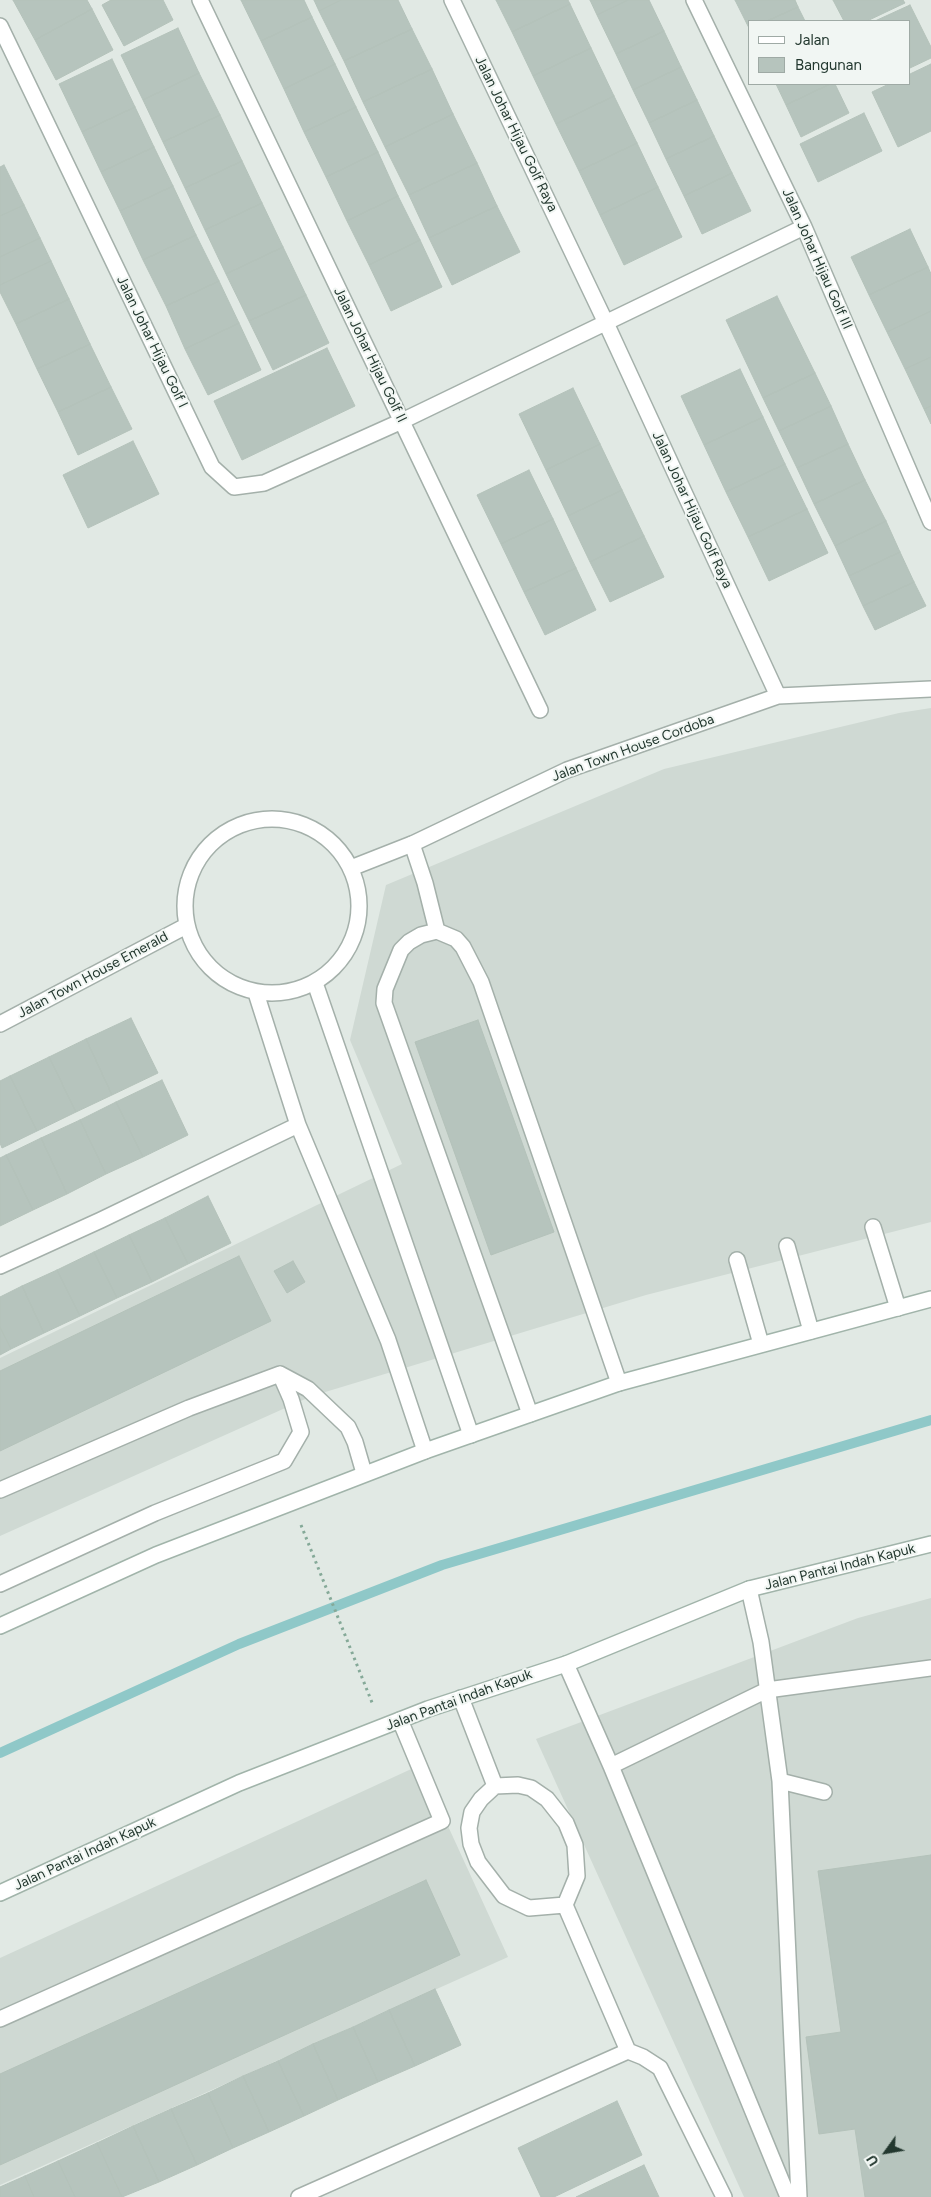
<!DOCTYPE html>
<html>
<head>
<meta charset="utf-8">
<style>
	body { margin:0 }
	#map { position:relative; width:931px; height:2197px; overflow:hidden; background:#e1e9e4; font-family:Figtree,sans-serif }
	canvas { display:block }
	.legend { position:absolute; left:748px; top:20px; width:162px; height:65px; box-sizing:border-box; background:#f1f6f3; border:1px solid #9faaa5; margin:0; padding:6px 9px; list-style:none; font-size:15px; color:#23382f }
	.legend li { display:flex; align-items:center; gap:10px; height:25px }
	.legend b { width:25px; border:1px solid #9faaa5 }
	.north { position:absolute; left:861px; top:2127px; width:50px; height:50px; -webkit-text-stroke:4px #f1f6f3; paint-order:stroke; rotate:238deg; font-size:14px; font-weight:700; line-height:20px; text-align:center; color:#23382f }
	.north::after { content:''; display:block; margin:auto; width:18px; height:22px; background:#23382f; clip-path:polygon(50% 0,100% 100%,50% 72%,0 100%) }
</style>
</head>
<body>
<div id="map">
<canvas width="931" height="2197"></canvas>
<ul class="legend">
<li><b style="height:6px;background:#fff"></b>Jalan</li>
<li><b style="height:14px;background:#b6c4bd"></b>Bangunan</li>
</ul>
<div class="north">U</div>
</div>
<script>
const ctx = document.querySelector('canvas').getContext('2d');
ctx.lineJoin = 'round';
function fill(path, color) { ctx.fillStyle = color; ctx.fill(path, 'evenodd'); }
const shape = rows => new Path2D(rows.map(r => 'M' + r).join(''));
function stroke(path, color, width, dash) { ctx.strokeStyle = color; ctx.lineWidth = width; ctx.lineCap = dash ? 'butt' : 'round'; ctx.setLineDash(dash || []); ctx.stroke(path); }
function drawText(font, color, halo, rows, align = 'center') {
  ctx.font = font + ' Figtree,sans-serif'; ctx.lineWidth = 4; ctx.setLineDash([]); ctx.textBaseline = 'middle'; ctx.strokeStyle = halo; ctx.fillStyle = color; for (const [text, x, y, turn = 0] of rows) {
    ctx.save(); ctx.translate(x, y); ctx.rotate((+turn || 0) * Math.PI / 180); ctx.textAlign = isNaN(turn) ? turn : align; if (halo) ctx.strokeText(text, 0, 0); ctx.fillText(text, 0, 0); ctx.restore();
  }
}
const built = shape([
	[931,708,931,1222,646,1295,312,1396,0,1536,0,1358,402,1164,350,1040,386,885,664,769,899,713],
	[931,1598,931,2197,744,2197,536,1739,858,1618],
	[420,1765,508,1957,0,2185,0,1958]
]);
const stream = shape([
	[0,1753,239,1644,442,1565,931,1420]
]);
const building = shape([
	[13,0,87,0,92,9,35,40,13,0],
	[111,0,163,0,173,20,124,46,102,5,111,0],
	[241,0,304,0,312,17,261,41,241,0],
	[314,0,341,0,319,11,314,0],
	[341,0,398,0,412,29,344,61,319,11,341,0],
	[496,0,568,0,570,4,512,32,496,0],
	[590,0,628,0,597,15,590,0],
	[628,0,649,0,664,31,616,54,597,15,628,0],
	[735,0,795,0,798,7,767,21,750,21,750,30,735,0],
	[833,0,903,0,905,3,867,21,844,21,833,0],
	[570,4,591,48,533,76,512,32,570,4],
	[910,5,931,47,931,58,910,68,910,21,875,21,910,5],
	[798,7,805,21,767,21,798,7],
	[92,9,113,50,56,80,35,40,92,9],
	[312,17,335,64,284,89,261,41,312,17],
	[178,28,199,73,143,100,121,55,178,28],
	[412,29,432,69,363,102,344,61,412,29],
	[664,31,681,67,633,90,616,54,664,31],
	[591,48,614,96,556,124,533,76,591,48],
	[112,59,135,107,82,132,59,84,112,59],
	[335,64,356,107,304,132,284,89,335,64],
	[931,64,931,131,898,147,872,92,889,84,910,84,910,74,931,64],
	[681,67,697,100,649,123,633,90,681,67],
	[432,69,453,114,385,147,363,102,432,69],
	[199,73,220,115,163,142,143,100,199,73],
	[776,84,830,84,786,105,776,84],
	[830,84,835,84,849,113,801,137,786,105,830,84],
	[614,96,637,143,579,171,556,124,614,96],
	[697,100,714,136,666,159,649,123,697,100],
	[135,107,154,147,101,172,82,132,135,107],
	[356,107,378,152,326,177,304,132,356,107],
	[864,113,882,151,818,182,800,144,864,113],
	[453,114,477,163,409,195,385,147,453,114],
	[220,115,242,161,185,188,163,142,220,115],
	[714,136,732,173,684,196,666,159,714,136],
	[637,143,658,187,600,215,579,171,637,143],
	[154,147,173,186,120,211,101,172,154,147],
	[378,152,398,196,347,221,326,177,378,152],
	[242,161,262,203,205,230,185,188,242,161],
	[477,163,497,206,429,238,409,195,477,163],
	[4,165,24,205,0,216,0,167,4,165],
	[732,173,751,211,702,234,684,196,732,173],
	[173,186,196,235,143,260,120,211,173,186],
	[658,187,682,237,624,265,600,215,658,187],
	[398,196,420,240,369,265,347,221,398,196],
	[262,203,283,247,226,274,205,230,262,203],
	[24,205,40,238,0,257,0,216,24,205],
	[497,206,520,252,452,285,429,238,497,206],
	[910,229,928,267,869,295,851,257,910,229],
	[196,235,219,281,166,306,143,260,196,235],
	[40,238,51,261,0,285,0,257,40,238],
	[420,240,442,287,391,311,369,265,420,240],
	[283,247,306,295,249,321,226,274,283,247],
	[51,261,69,299,16,324,0,292,0,285,51,261],
	[928,267,931,274,931,311,887,332,869,295,928,267],
	[219,281,239,323,185,349,166,306,219,281],
	[306,295,329,343,273,370,249,321,306,295],
	[777,296,815,373,763,398,726,320,777,296],
	[69,299,90,344,37,369,16,324,69,299],
	[931,311,931,357,905,369,887,332,931,311],
	[239,323,261,370,208,395,185,349,239,323],
	[90,344,111,387,58,412,37,369,90,344],
	[327,348,355,406,242,460,214,401,327,348],
	[931,357,931,406,924,409,905,369,931,357],
	[740,369,763,417,704,445,681,396,740,369],
	[815,373,831,406,779,431,763,398,815,373],
	[111,387,132,429,78,455,58,412,111,387],
	[573,388,600,444,546,470,519,414,573,388],
	[831,406,848,444,797,468,779,431,831,406],
	[931,406,931,424,924,409,931,406],
	[763,417,785,464,726,492,704,445,763,417],
	[133,441,159,494,88,528,63,475,133,441],
	[600,444,622,490,568,516,546,470,600,444],
	[848,444,865,480,814,504,797,468,848,444],
	[785,464,807,509,748,537,726,492,785,464],
	[529,470,553,519,501,544,477,495,529,470],
	[865,480,886,521,835,546,814,504,865,480],
	[622,490,644,536,590,562,568,516,622,490],
	[807,509,828,553,769,581,748,537,807,509],
	[553,519,576,568,524,592,501,544,553,519],
	[886,521,900,552,849,576,835,546,886,521],
	[644,536,664,577,610,602,590,562,644,536],
	[900,552,914,582,863,606,849,576,900,552],
	[576,568,596,610,545,635,524,592,576,568],
	[914,582,926,606,875,630,863,606,914,582],
	[131,1018,158,1073,112,1095,86,1039,131,1018],
	[478,1020,554,1232,491,1255,415,1042,478,1020],
	[86,1039,112,1095,76,1112,49,1057,86,1039],
	[49,1057,76,1112,37,1131,10,1076,49,1057],
	[10,1076,37,1131,2,1148,0,1143,0,1081,10,1076],
	[162,1080,188,1135,143,1157,116,1102,162,1080],
	[116,1102,143,1157,106,1174,80,1120,116,1102],
	[80,1120,106,1174,67,1194,41,1138,80,1120],
	[41,1138,67,1194,33,1210,6,1155,41,1138],
	[6,1155,33,1210,0,1226,0,1158,6,1155],
	[208,1196,231,1243,188,1264,165,1218,208,1196],
	[165,1218,188,1264,152,1282,129,1235,165,1218],
	[129,1235,152,1282,117,1298,94,1252,129,1235],
	[94,1252,117,1298,80,1316,57,1270,94,1252],
	[239,1256,271,1321,0,1451,0,1371,239,1256],
	[293,1261,305,1282,287,1293,274,1271,293,1261],
	[57,1270,80,1316,44,1333,22,1286,57,1270],
	[22,1286,44,1333,11,1349,0,1327,0,1297,22,1286],
	[0,1327,11,1349,0,1355,0,1327],
	[931,1855,931,2197,865,2197,855,2129,819,2134,806,2037,841,2032,818,1871,931,1855],
	[426,1880,460,1955,0,2165,0,2074,426,1880],
	[435,1989,461,2045,415,2066,389,2010,435,1989],
	[389,2010,415,2066,378,2082,353,2027,389,2010],
	[353,2027,378,2082,338,2100,313,2044,353,2027],
	[313,2044,338,2100,304,2116,278,2061,313,2044],
	[278,2061,304,2116,269,2132,243,2076,278,2061],
	[243,2076,269,2132,233,2148,208,2093,243,2076],
	[208,2093,233,2148,197,2165,171,2109,208,2093],
	[617,2101,642,2155,554,2197,541,2197,518,2148,617,2101],
	[171,2109,197,2165,159,2182,133,2126,171,2109],
	[133,2126,159,2182,122,2197,97,2143,133,2126],
	[97,2143,122,2197,75,2197,58,2161,97,2143],
	[58,2161,75,2197,34,2197,25,2176,58,2161],
	[644,2165,659,2197,576,2197,644,2165],
	[25,2176,34,2197,0,2197,0,2187,25,2176]
]);
const path = shape([
	[301,1525,373,1705]
]);
const service = shape([
	[412,844,425,883,437,931],
	[873,1227,898,1308],
	[787,1246,811,1331],
	[737,1260,761,1344],
	[530,1414,384,1003,385,989,401,950,409,942,421,935,437,931,456,939,463,947,481,982,619,1383],
	[0,1490,189,1408,280,1374,308,1389,348,1427,355,1442,364,1473],
	[0,1584,155,1513,284,1461,301,1432,291,1399,280,1374],
	[749,1589,761,1642,780,1781,799,2197],
	[566,1664,611,1766,788,2197],
	[611,1766,767,1690,931,1668],
	[780,1781,824,1792],
	[0,2019,442,1821,400,1720]
]);
const minor = shape([
	[200,0,540,710],
	[452,0,606,323,778,696],
	[694,0,804,227,931,522],
	[0,26,212,467,234,487,264,483,402,421,804,227],
	'185 906a87 87 0 1 1 174 0a87 87 0 1 1-174 0Z',
	[351,868,412,844,567,770,778,696,931,689],
	[315,983,471,1435],
	[256,993,298,1125,388,1340,425,1451],
	[0,1024,186,926],
	[0,1266,101,1220,298,1125],
	[461,1698,495,1786],
	[565,1905,529,1908,504,1896,478,1862,471,1844,469,1828,472,1812,481,1799,495,1786,518,1785,531,1788,547,1799,566,1823,575,1845,577,1876,565,1905,628,2051],
	[299,2197,628,2051,643,2057,660,2068,724,2197]
]);
const secondary = shape([
	[0,1626,156,1555,425,1451,619,1383,931,1299],
	[0,1893,239,1783,428,1709,566,1664,749,1589,931,1544]
]);
const streetNames = [
	["Jalan Johar Hijau Golf Raya",516,134,64],
	["Jalan Johar Hijau Golf III",817,259,66],
	["Jalan Johar Hijau Golf I",152,342,64],
	["Jalan Johar Hijau Golf II",370,355,64],
	["Jalan Johar Hijau Golf Raya",692,510,65],
	["Jalan Town House Cordoba",633,748,-20],
	["Jalan Town House Emerald",93,975,-28],
	["Jalan Pantai Indah Kapuk",840,1567,-14],
	["Jalan Pantai Indah Kapuk",459,1700,-20],
	["Jalan Pantai Indah Kapuk",85,1854,-25]
];
fill(built, '#cfd9d3');
stroke(stream, '#8fc8c8', 10);
fill(building, '#b6c4bd');
stroke(building, '#b4c2ba', 1);
stroke(service, '#a4b0aa', 18);
stroke(minor, '#a4b0aa', 18);
stroke(secondary, '#a1b4aa', 18);
stroke(path, '#85a998', 3, [2.5, 4]);
stroke(service, '#fff', 15);
stroke(minor, '#fff', 15);
stroke(secondary, '#fff', 15);
drawText('14px', '#23382f', '#f1f6f3', streetNames);
</script>
</body>
</html>
